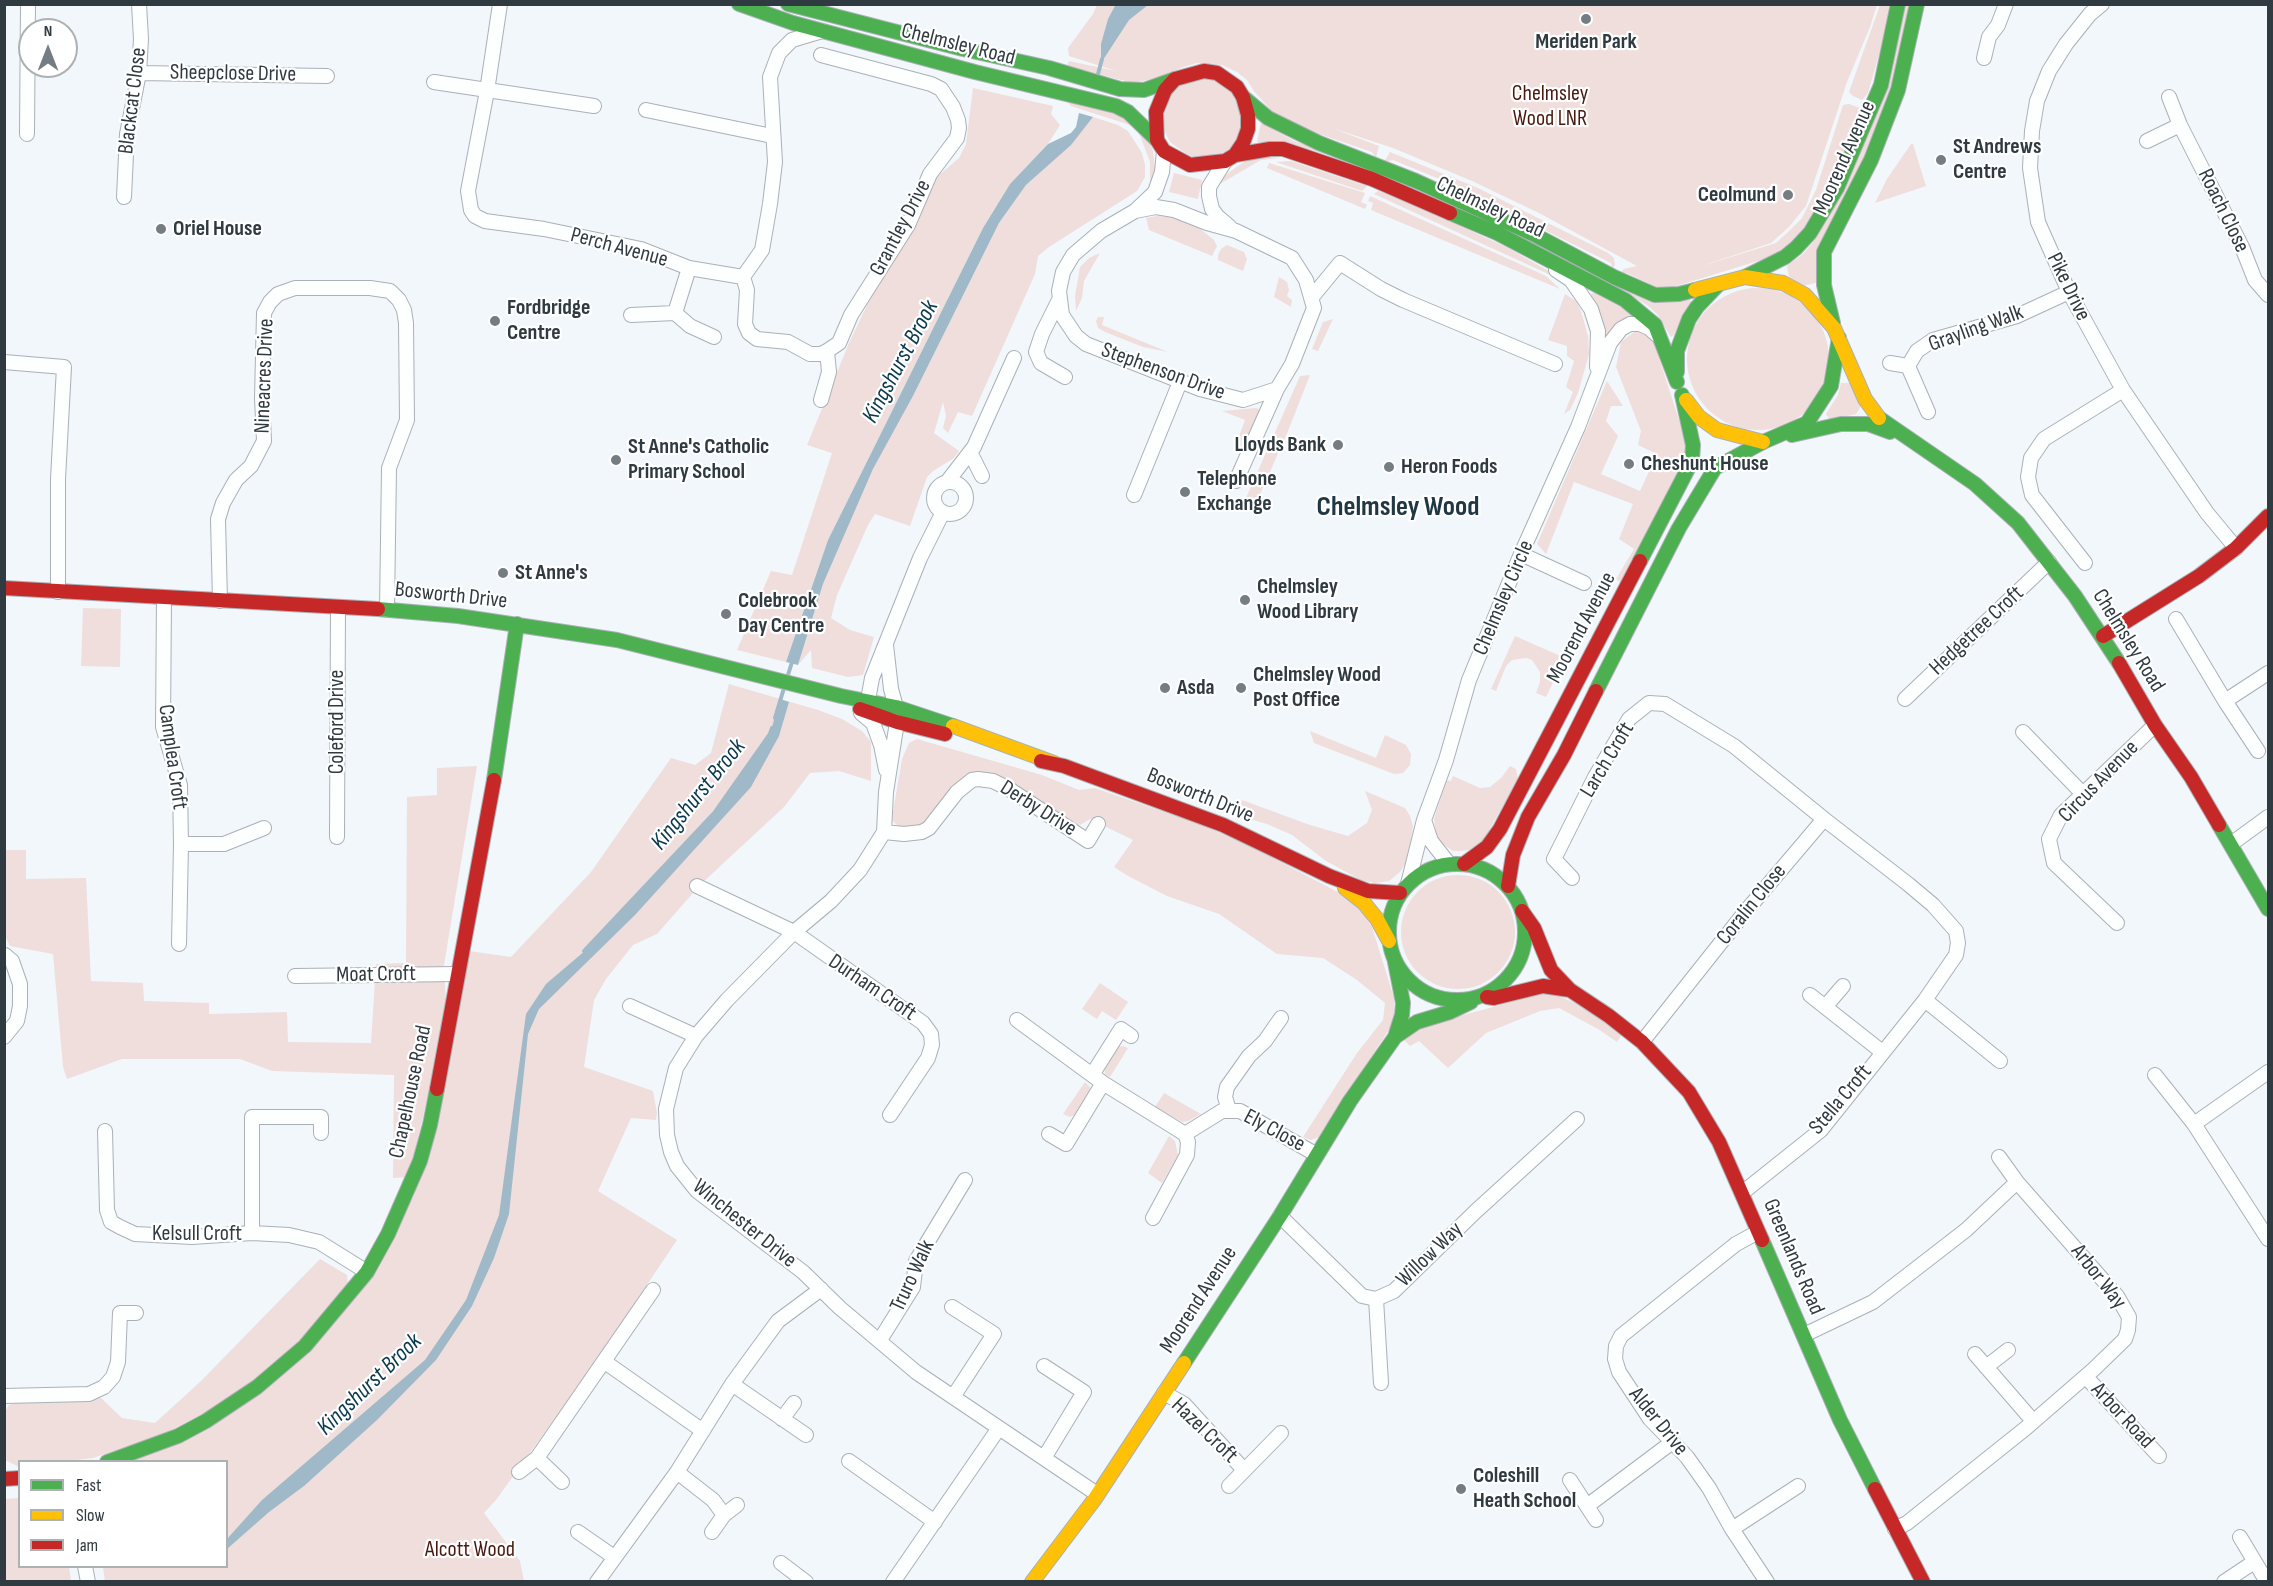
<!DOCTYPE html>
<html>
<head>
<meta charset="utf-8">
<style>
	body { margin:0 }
	#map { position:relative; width:2273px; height:1586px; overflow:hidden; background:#f1f7fb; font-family:"Sofia Sans Condensed",sans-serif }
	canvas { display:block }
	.frame { position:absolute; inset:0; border:6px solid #303b41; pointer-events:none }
	.legend { position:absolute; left:18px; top:1460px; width:210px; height:108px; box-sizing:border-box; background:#fff; border:2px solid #acb1b3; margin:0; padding:8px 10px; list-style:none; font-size:18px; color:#303b41 }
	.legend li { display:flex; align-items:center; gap:12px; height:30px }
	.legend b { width:30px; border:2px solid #acb1b3 }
	.north { position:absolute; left:18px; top:18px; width:60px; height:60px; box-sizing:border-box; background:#fff; border:2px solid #acb1b3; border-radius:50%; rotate:0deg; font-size:16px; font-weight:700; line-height:24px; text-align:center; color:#303b41 }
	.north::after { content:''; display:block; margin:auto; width:21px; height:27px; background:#747d82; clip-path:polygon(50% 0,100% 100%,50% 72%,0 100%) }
</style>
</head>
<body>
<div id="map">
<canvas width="2273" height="1586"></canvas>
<div class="frame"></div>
<ul class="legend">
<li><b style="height:8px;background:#4caf50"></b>Fast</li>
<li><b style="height:8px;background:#ffc107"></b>Slow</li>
<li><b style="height:8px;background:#c62828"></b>Jam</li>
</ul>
<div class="north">N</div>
</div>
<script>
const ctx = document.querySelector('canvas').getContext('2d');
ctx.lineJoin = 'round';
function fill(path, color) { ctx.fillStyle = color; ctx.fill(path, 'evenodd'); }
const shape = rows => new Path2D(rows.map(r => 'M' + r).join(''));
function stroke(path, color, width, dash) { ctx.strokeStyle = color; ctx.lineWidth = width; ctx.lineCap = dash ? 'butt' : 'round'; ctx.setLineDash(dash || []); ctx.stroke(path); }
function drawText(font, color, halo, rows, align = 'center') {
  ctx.font = font + ' "Sofia Sans Condensed",sans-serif'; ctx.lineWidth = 4.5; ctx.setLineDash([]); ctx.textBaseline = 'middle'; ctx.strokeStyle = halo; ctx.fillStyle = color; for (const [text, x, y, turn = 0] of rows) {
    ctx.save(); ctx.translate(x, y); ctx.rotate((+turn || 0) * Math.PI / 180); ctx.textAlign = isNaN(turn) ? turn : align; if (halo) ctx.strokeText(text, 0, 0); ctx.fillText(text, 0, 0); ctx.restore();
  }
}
const green = shape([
	[1097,5,1877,5,1870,27,1847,82,1806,206,1789,227,1771,243,1695,268,1776,243,1788,232,1802,218,1816,190,1843,105,1849,104,1863,109,1840,162,1836,163,1827,181,1830,183,1800,237,1771,257,1670,288,1656,287,1627,273,1619,274,1624,269,1637,266,1539,213,1472,181,1393,148,1332,128,1379,146,1376,158,1372,152,1293,125,1276,116,1254,91,1247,80,1237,72,1222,65,1197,63,1183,67,1161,77,1133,83,1067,66,1069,61,1116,71,1069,56,1068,48,1093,14],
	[1880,5,1890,5,1885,34,1868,93,1862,100,1853,96,1849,92],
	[1905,5,1909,5,1893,84,1819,282,1803,286,1789,277,1787,266,1804,253,1818,236],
	[1205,77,1228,84,1245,121,1230,151,1198,158,1188,155,1170,142,1165,132,1163,112,1170,96,1182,83],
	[973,88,1053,106,1051,114,1060,125,1048,144,1010,184,983,228,828,540,786,662,737,650,771,571,792,575,832,453,807,445,849,343,879,280,918,223,930,189,938,176,959,158,966,144],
	[1062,95,1110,107,1133,121,1148,139,1153,151,1155,168,1150,185,1150,162,1139,133,1130,125,1071,106],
	[1093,117,1118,125,1128,131,1142,153,1145,165,1145,177,1137,191,1049,247,1038,256,1035,274,972,416,958,412,948,433,943,428,946,416,943,402,934,433,959,451,954,458,933,471,927,477,910,526,875,514,868,525,837,595,831,618,850,630,874,637,863,675,848,677,812,668,811,650,798,665,823,584,873,469,913,396,999,223,1026,185,1070,145],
	[1261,123,1294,141,1372,168,1287,143,1257,142],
	[1911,144,1913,144,1926,186,1875,203,1887,179],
	[1390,152,1478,188,1608,253,1614,258,1615,265,1612,269,1611,263,1454,185,1393,160,1384,162],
	[1258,156,1281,158,1261,160,1218,185,1219,179,1247,160],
	[1291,161,1360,184,1368,185,1362,191,1276,162],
	[1269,163,1365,193,1361,202,1367,205,1365,209,1267,168],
	[1174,173,1202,180,1198,199,1169,192],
	[1378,191,1404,200,1506,247,1563,279,1570,287,1546,273,1374,194],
	[1370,196,1546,276,1560,289,1371,210,1373,203,1368,201],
	[1157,216,1172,217,1199,228,1214,240,1217,246,1212,256,1149,230,1146,218],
	[1227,245,1244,252,1247,259,1243,271,1218,260,1218,255,1221,249],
	[1100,253,1084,281,1082,298,1076,311,1075,296,1080,267,1089,258],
	[1279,277,1287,282,1289,290,1287,296,1292,300,1291,307,1274,297],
	[1615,286,1689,298,1691,302,1674,335,1671,337,1657,314,1647,305],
	'1687 359a71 71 0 1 1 142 0a71 71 0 1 1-142 0Z',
	[1601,289,1634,314,1618,323,1604,340,1590,294],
	[1565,294,1576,301,1581,311,1588,336,1589,354,1578,393,1570,410,1564,414,1573,392,1566,387,1574,361,1567,356,1567,346,1548,340],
	[1098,317,1104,317,1102,325,1168,352,1143,347,1105,332,1098,328,1096,321],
	[1333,319,1318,351,1312,349,1323,322],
	[1638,329,1647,333,1653,340,1685,438,1686,459,1622,583,1616,579,1634,549,1619,539,1633,504,1574,482,1546,554,1537,544,1607,381,1623,406,1611,406,1606,421,1618,436,1601,474,1640,491,1657,454,1638,445,1641,431,1616,367,1621,342],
	[1310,375,1288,431,1254,508,1246,498,1300,376],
	[1841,383,1852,383,1861,406,1856,414,1830,420,1826,414,1838,395],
	[1256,408,1260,410,1260,414,1247,444,1243,447,1236,445,1245,420,1222,411],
	[83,608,121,609,120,667,81,666],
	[1515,636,1565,658,1546,697,1536,693,1540,682,1540,672,1532,660,1526,658,1512,660,1506,666,1496,691,1491,689],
	[729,684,818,710,842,719,862,731,871,742,871,781,839,771,810,773,784,807,701,884,657,934,633,945,606,979,594,1000,584,1067,653,1091,657,1113,656,1120,631,1118,598,1191,677,1240,593,1365,496,1500,484,1513,520,1561,524,1581,105,1582,103,1567,226,1566,226,1462,133,1461,324,1336,414,1196,469,951,511,957,591,872,671,758,695,765,711,753],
	[1310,731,1376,758,1385,735,1406,745,1411,754,1410,765,1403,773,1394,774,1314,743],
	[917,739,1042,775,1079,790,1095,788,1199,824,1248,845,1355,901,1372,927,1394,998,1394,1022,1319,1137,1311,1140,1303,1137,1357,1053,1383,1020,1385,1003,1357,980,1323,958,1277,954,1219,914,1167,896,1128,876,1114,867,1133,840,1090,819,1080,825,1071,825,986,775,925,824,908,831,899,827,893,821,893,812,902,759,909,743],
	[477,766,444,965,446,1004,434,1069,409,1177,393,1178,394,1075,272,1071,240,1059,122,1059,67,1079,63,1067,53,954,10,946,5,936,4,850,26,850,26,879,86,878,91,981,143,983,144,1001,209,1003,209,1014,287,1012,288,1042,371,1043,376,964,406,963,407,797,437,795,437,768],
	[1510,766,1516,769,1518,780,1482,842,1469,850,1461,851,1453,851,1441,843,1436,836,1434,819,1446,780,1451,781,1453,776,1480,788,1490,787,1501,778],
	[1365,791,1405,808,1410,816,1413,826,1408,859,1400,872,1389,881,1375,883,1361,880,1326,861,1292,835,1267,824,1239,816,1242,800,1310,825,1348,836,1367,823,1372,810],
	'1401 932a57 57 0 1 1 114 0a57 57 0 1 1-114 0Z',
	[1100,983,1128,1002,1116,1020,1102,1011,1097,1019,1082,1009],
	[1541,994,1556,994,1576,1004,1622,1034,1617,1042,1598,1029,1559,1008,1540,1011,1486,1033,1448,1068,1419,1041,1410,1046,1402,1038,1419,1027],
	[1123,1046,1128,1048,1110,1077,1105,1074,1104,1066,1114,1048],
	[1085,1082,1090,1087,1090,1092,1076,1114,1070,1117,1063,1114],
	[1164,1093,1201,1114,1188,1121,1182,1122,1155,1107],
	[1169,1136,1175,1141,1178,1155,1162,1183,1148,1173],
	[320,1259,347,1275,348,1286,305,1336,268,1370,219,1405,166,1433,93,1458,69,1461,20,1462,19,1467,5,1460,4,1413,9,1405,18,1402,101,1398,122,1418,155,1423,201,1381],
	[19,1498,20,1566,69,1567,71,1581,5,1581,5,1499]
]);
const water = shape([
	[1116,4,1148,5,1129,20,1101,63,1101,44,1108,19],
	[1079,113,1093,117,1071,145,1026,185,999,223,913,396,873,469,823,584,798,665,786,662,828,540,983,228,1010,184,1048,144,1071,133,1076,127],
	[780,699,789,702,779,736,751,787,635,915,539,1009,528,1034,509,1214,494,1258,472,1306,436,1360,377,1420,304,1486,269,1512,227,1549,227,1539,262,1500,425,1360,466,1300,499,1215,526,1014,546,984,586,950,715,811,770,734]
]);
const stream = shape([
	[1097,78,1102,59],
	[787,678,793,659],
	[775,718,784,688],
	[584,951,715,812,770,734,772,728]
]);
const street = shape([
	[500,4,487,91,468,191,471,210,475,216,485,221,544,229,641,249,689,268,743,277,762,250,770,204,775,162,770,77,779,53,792,40,822,31],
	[2102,4,2090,14,2066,44,2049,71,2037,101,2032,131,2030,168,2038,222,2069,292,2123,390,2207,513,2236,548],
	[1984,58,1989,37,1998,25,2006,4],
	[139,73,327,76],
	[434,82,594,106],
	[2169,97,2180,125,2242,247,2255,280,2268,295],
	[646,110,772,136],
	[27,134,28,4],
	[2147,141,2180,125],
	[1225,161,1209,187,1209,196,1212,209,1217,216,1230,227],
	[124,197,127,134,139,73,141,39,139,4],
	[1135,211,1155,192,1162,172,1164,151],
	[689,268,675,313,690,326,714,337],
	[1556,270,1571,280,1591,309,1598,331,1597,367],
	[743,277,747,290,745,324,749,333,757,339,788,342,810,354,821,354,827,351,839,343,851,315,908,225,930,174,957,138,959,128,958,120,953,107,941,89,931,84,821,55],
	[1312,297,1340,263,1381,289,1403,300,1555,364],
	[1059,300,1042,334,1036,352,1041,363,1065,377],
	[631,315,675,313],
	[4,362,64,367,58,479,58,592],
	[1890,363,1908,366],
	[1908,366,1917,351,1933,340,2017,316,2069,292],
	[1908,366,1928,412],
	[821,400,829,372,827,351],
	[971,454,982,476],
	[1236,481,1277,389,1292,364,1314,308,1306,280,1292,258,1236,231,1207,223,1174,210,1156,207,1135,211,1101,231,1073,255,1063,272,1059,291,1062,315,1076,336,1086,344,1200,389,1243,400,1277,389],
	[947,482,974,447,1014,358],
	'934 498a16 16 0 1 1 32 0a16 16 0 1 1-32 0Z',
	[1134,495,1180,382],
	[1521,554,1584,583],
	[2085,563,2032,495,2028,477,2031,458,2044,439,2123,390],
	[164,598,163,727,180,785,181,844,179,944],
	[220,601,218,519,223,503,236,480,251,466,264,441,262,398,264,313,270,302,278,294,295,288,370,288,390,291,399,300,404,310,406,323,407,420,389,468,387,610],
	[2176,619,2225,701,2258,751],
	[886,645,891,689,896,707,897,722,886,792,884,832,860,870,831,901,794,932,727,1000,696,1036,676,1068,666,1109,667,1135,671,1152,677,1166,697,1191,803,1272,840,1308,916,1372,1097,1494],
	[1905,699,2049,562],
	[868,700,872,678,920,558,943,512],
	[2225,701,2268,673],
	[861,713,873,723,881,745,886,770],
	[2023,732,2082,793],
	[1424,820,1431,841,1449,864],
	[884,832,904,834,922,832,929,828,957,792,972,780,978,779,993,781,1009,789,1088,841,1098,824],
	[337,837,338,607],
	[181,844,224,844,264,828],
	[2231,844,2268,817],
	[1572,878,1554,859,1595,777,1629,719,1649,703,1665,704,1734,746,1824,819,1908,884,1933,905,1956,931,1958,943,1956,955,1925,1000,1821,1130,1742,1193],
	[1408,884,1424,820,1446,760,1469,680,1521,554,1578,427,1610,343,1621,329,1630,324,1640,324,1649,328,1657,335],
	[697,886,794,932,923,1023,931,1034,932,1045,928,1058,890,1115],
	[2117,923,2054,863,2049,839,2061,815,2155,725],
	[295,976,457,974],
	[1810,995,1881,1051],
	[1925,1000,2000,1061],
	[630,1006,696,1036],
	[1825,1007,1843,986],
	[1017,1020,1103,1083,1185,1134,1222,1111,1240,1111,1317,1155],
	[4,1037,17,1021,20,1006,20,984,12,961,5,955],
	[1642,1042,1746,911,1824,819],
	[1092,1075,1121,1029,1131,1036],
	[2155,1075,2194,1124,2268,1239],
	[1229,1110,1225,1097,1227,1087,1249,1056,1265,1041,1281,1018],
	[2194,1124,2268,1072],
	[105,1131,107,1210,111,1222,120,1227,135,1234,192,1237,252,1233,289,1235,319,1242,367,1272],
	[1049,1134,1066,1144,1103,1083],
	[1280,1216,1362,1296,1376,1299,1394,1291,1475,1212,1577,1119],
	[1153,1218,1187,1155,1188,1142,1185,1134],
	[1758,1232,1736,1244,1621,1336,1616,1346,1615,1359,1619,1372,1650,1419,1687,1457,1709,1488,1732,1529,1767,1582],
	[252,1233,252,1117,321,1117,321,1133],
	[1376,1299,1381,1383],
	[952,1307,994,1334,953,1397],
	[1804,1335,1873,1302,1966,1230,2017,1182],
	[880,1340,913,1287,916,1261,965,1180],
	[1975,1354,2033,1421],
	[605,1362,703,1431],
	[1986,1367,2008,1350],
	[2086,1377,2159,1456],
	[732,1384,806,1435],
	[1164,1393,1184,1404,1244,1470],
	[4,1396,89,1394,104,1387,113,1377,118,1362,120,1313,136,1313],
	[782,1419,794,1403],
	[537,1458,562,1482],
	[1044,1458,1084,1392,1044,1366],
	[849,1461,935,1522],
	[519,1472,537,1458,653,1290],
	[677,1472,713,1500,724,1515,712,1532],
	[1570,1480,1596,1520],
	[1229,1486,1281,1433],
	[1587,1506,1671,1443],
	[724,1515,737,1505],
	[1732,1529,1798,1486],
	[1895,1529,1907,1523,2026,1428,2094,1369,2125,1339,2128,1330,2129,1317,2117,1296,2017,1182,1999,1157],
	[578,1532,614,1557],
	[2240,1537,2267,1582],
	[781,1563,806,1582],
	[85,1566,88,1582],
	[597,1582,677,1472,732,1384,778,1321,821,1289],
	[893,1582,999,1428],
	[2224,1582,2254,1562]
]);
const fast = shape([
	[739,4,793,23,975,72,1116,106,1128,112,1157,140],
	[788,4,963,49,1049,68,1120,89,1144,90,1175,79],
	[1243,97,1268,118,1319,143,1416,181,1537,236,1614,277,1655,295,1679,294,1695,290],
	[1450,213,1497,233,1625,300,1655,325,1677,382],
	[1745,277,1785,257,1796,248,1810,233,1837,188,1881,85,1898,4],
	[1833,323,1824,285,1824,252,1871,160,1898,90,1917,4],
	[1677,372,1677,351,1689,319,1697,307,1718,285],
	[1879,418,1975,484,2018,523,2075,596,2119,663],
	[1792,435,1841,424,1868,424,1890,432],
	[1640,561,1692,461,1693,445,1682,395],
	[378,609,458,616,617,640,841,696,896,707,953,726],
	[1596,691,1679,528,1715,468,1763,442,1807,423,1831,386,1839,338],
	[494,780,517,624],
	[2219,825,2268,909],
	'1389 932a68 68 0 1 1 136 0a68 68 0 1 1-136 0Z',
	[1395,1037,1417,1022,1450,1012,1471,1002],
	[1762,1240,1840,1420,1875,1489],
	[1184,1363,1280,1216,1350,1101,1395,1037,1402,1015,1403,1003,1395,962],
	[107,1462,178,1436,206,1421,257,1387,305,1346,367,1272,388,1234,420,1161,430,1125,437,1089]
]);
const slow = shape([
	[1695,290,1745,277,1783,283,1805,295,1834,328,1865,399,1879,418],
	[1686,400,1699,417,1717,430,1763,442],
	[953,726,1054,763],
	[1345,888,1364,903,1377,919,1389,941],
	[1032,1582,1094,1500,1184,1363]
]);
const jam = shape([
	[1204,71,1217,73,1237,87,1243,97,1248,115,1248,129,1243,143,1235,155,1225,161,1190,165,1164,151,1157,140,1156,112,1165,90,1175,79,1204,71],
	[1235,155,1270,149,1283,149,1372,179,1450,213],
	[4,588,378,609],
	[2103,636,2199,576,2236,548,2268,516],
	[2119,663,2155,725,2191,777,2219,825],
	[860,709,897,722,945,734],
	[1041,761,1064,766,1223,825,1329,876,1368,891,1400,893],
	[1464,864,1487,847,1500,829,1640,561],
	[1508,886,1513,855,1528,817,1564,755,1596,691],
	[1522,911,1534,928,1551,970,1570,990,1609,1016,1642,1042,1689,1092,1719,1142,1762,1240],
	[1487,997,1494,998,1543,986,1570,990],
	[437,1089,494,780],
	[4,1479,20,1478],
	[1875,1489,1923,1582]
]);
const markers = [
	[1586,19,6,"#747d82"],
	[1941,160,6,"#747d82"],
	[1788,195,6,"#747d82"],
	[161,229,6,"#747d82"],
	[495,321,6,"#747d82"],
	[1338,445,6,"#747d82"],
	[616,460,6,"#747d82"],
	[1629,464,6,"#747d82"],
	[1389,467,6,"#747d82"],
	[1185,492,6,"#747d82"],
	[503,573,6,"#747d82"],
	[1245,600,6,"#747d82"],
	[726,614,6,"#747d82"],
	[1165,688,6,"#747d82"],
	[1241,688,6,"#747d82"],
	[1461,1489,6,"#747d82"]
];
const poiNames = [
	["Meriden Park",1586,42,"center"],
	["St Andrews",1953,147],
	["Centre",1953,172],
	["Ceolmund",1776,195,"right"],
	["Oriel House",173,229],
	["Fordbridge",507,308],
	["Centre",507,333],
	["Lloyds Bank",1326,445,"right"],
	["St Anne's Catholic",628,447],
	["Primary School",628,472],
	["Cheshunt House",1641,464],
	["Heron Foods",1401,467],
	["Telephone",1197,479],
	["Exchange",1197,504],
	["St Anne's",515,573],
	["Chelmsley",1257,587],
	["Wood Library",1257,612],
	["Colebrook",738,601],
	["Day Centre",738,626],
	["Chelmsley Wood",1253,675],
	["Post Office",1253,700],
	["Asda",1177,688],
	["Coleshill",1473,1476],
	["Heath School",1473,1501]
];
const streetNames = [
	["Chelmsley Road",958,45,14],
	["Sheepclose Drive",233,74,1],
	["Blackcat Close",133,101,-83],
	["Moorend Avenue",1845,158,-66],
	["Chelmsley Road",1490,208,25],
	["Roach Close",2223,211,64],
	["Grantley Drive",901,228,-62],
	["Perch Avenue",619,248,15],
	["Pike Drive",2068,287,64],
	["Grayling Walk",1976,329,-20],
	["Stephenson Drive",1163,372,20],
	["Nineacres Drive",265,376,-88],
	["Bosworth Drive",451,596,6],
	["Chelmsley Circle",1504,598,-67],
	["Moorend Avenue",1582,628,-62],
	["Hedgetree Croft",1977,631,-43],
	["Chelmsley Road",2128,641,58],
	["Coleford Drive",337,722,-90],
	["Camplea Croft",172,757,82],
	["Larch Croft",1608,760,-59],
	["Circus Avenue",2099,782,-46],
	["Bosworth Drive",1200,796,22],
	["Derby Drive",1038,809,32],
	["Coralin Close",1752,905,-51],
	["Moat Croft",376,975,-1],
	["Durham Croft",872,988,34],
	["Chapelhouse Road",411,1092,-78],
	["Stella Croft",1841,1100,-50],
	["Ely Close",1274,1131,28],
	["Winchester Drive",744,1224,39],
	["Kelsull Croft",197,1234],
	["Willow Way",1430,1255,-44],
	["Greenlands Road",1793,1257,67],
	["Truro Walk",913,1276,-65],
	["Arbor Way",2098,1277,52],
	["Moorend Avenue",1199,1300,-57],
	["Arbor Road",2122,1416,47],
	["Alder Drive",1658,1422,51],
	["Hazel Croft",1204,1431,44]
];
const parkNames = [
	["Chelmsley",1550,94],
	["Wood LNR",1550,119],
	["Alcott Wood",470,1550]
];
const waterNames = [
	["Kingshurst Brook",901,362,-62],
	["Kingshurst Brook",699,795,-51],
	["Kingshurst Brook",370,1385,-44]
];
const districtNames = [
	["Chelmsley Wood",1398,508]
];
fill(green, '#efdedc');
fill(water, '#a0b9c8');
stroke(stream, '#a0b9c8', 4);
stroke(street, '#aab1b6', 16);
stroke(fast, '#aab1b6', 16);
stroke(slow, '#aab1b6', 16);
stroke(jam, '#aab1b6', 16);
stroke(street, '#fdfefe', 14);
stroke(fast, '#4caf50', 14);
stroke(slow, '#ffc107', 14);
stroke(jam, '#c62828', 14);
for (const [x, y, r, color] of markers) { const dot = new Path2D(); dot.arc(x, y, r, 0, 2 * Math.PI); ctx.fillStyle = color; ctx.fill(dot); stroke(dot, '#fff', 2); }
drawText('bold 22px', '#303b41', '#fff', poiNames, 'left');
drawText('22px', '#303b41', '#fff', streetNames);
drawText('22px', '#49180f', '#fff', parkNames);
drawText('italic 24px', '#09394e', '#fff', waterNames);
drawText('bold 28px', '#203744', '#fff', districtNames);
</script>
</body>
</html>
